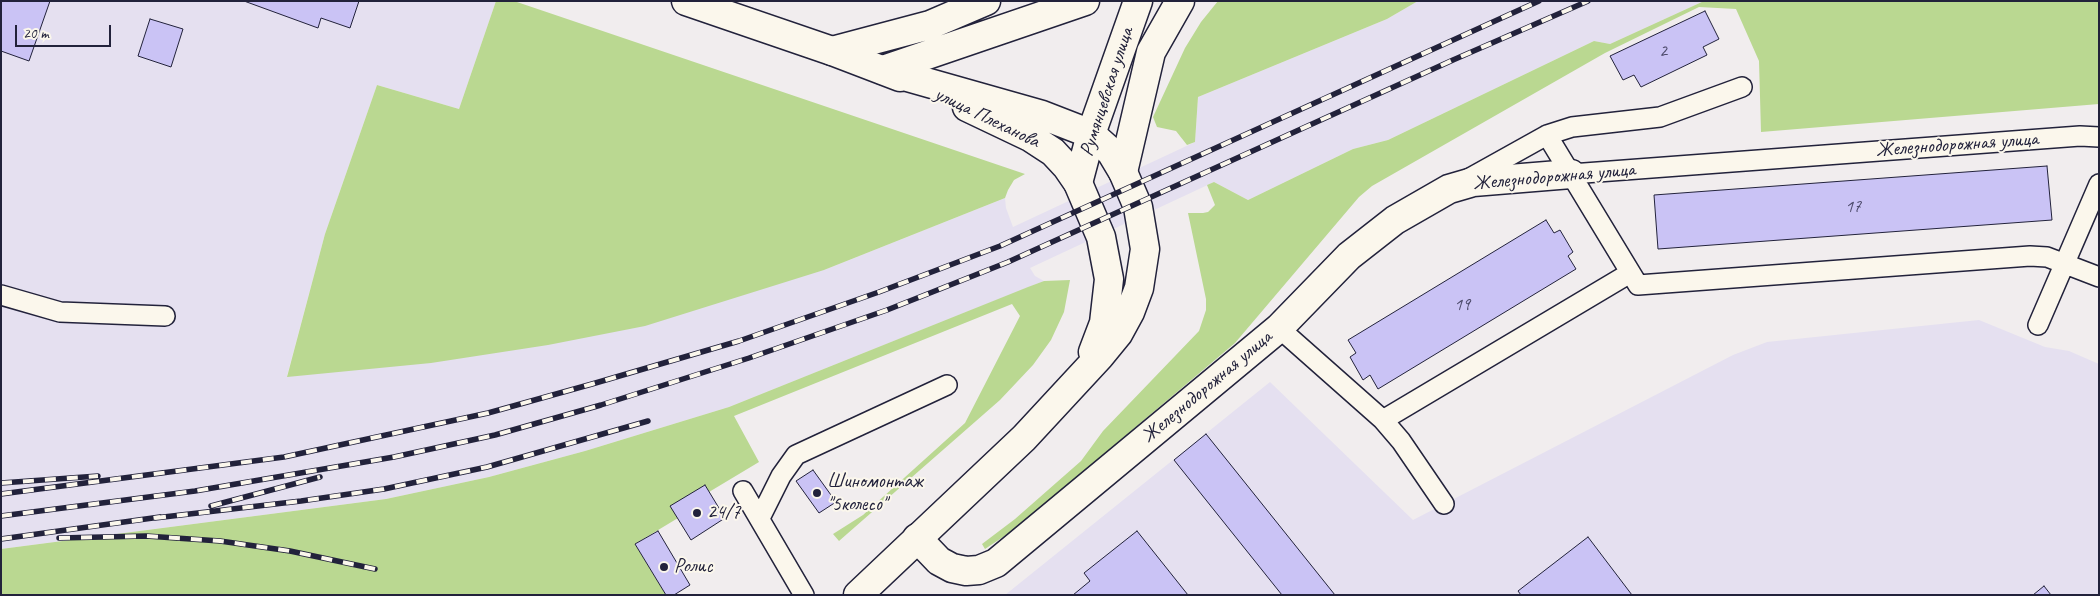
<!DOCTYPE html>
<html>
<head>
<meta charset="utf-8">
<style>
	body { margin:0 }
	#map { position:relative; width:2100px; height:596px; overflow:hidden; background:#f1edee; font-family:Caveat,sans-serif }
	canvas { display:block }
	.frame { position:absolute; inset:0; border:2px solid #22223b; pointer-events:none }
	.scale { position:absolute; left:15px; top:25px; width:96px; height:22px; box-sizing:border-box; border:2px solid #22223b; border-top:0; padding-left:6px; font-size:15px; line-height:18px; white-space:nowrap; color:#22223b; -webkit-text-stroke:4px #fbf7ec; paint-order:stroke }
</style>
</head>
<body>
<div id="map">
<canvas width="2100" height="596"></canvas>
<div class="frame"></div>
<div class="scale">20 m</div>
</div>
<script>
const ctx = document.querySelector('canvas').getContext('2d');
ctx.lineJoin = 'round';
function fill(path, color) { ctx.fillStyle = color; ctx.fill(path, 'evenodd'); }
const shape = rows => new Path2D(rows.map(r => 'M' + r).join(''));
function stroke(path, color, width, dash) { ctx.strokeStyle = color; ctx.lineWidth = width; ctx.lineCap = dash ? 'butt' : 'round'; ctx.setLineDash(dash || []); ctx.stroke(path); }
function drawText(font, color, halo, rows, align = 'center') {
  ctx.font = font + ' Caveat,sans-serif'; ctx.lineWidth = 4; ctx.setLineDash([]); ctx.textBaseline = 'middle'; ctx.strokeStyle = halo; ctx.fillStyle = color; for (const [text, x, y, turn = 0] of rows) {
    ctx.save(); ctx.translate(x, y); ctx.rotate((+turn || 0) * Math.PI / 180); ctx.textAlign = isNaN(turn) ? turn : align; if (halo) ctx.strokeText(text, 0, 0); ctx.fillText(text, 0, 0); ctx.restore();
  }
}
const built = shape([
	[1,1,496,1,459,109,377,85,325,234,287,376,824,270,1005,198,1006,208,1013,227,1195,142,1198,97,1387,19,1418,1,1704,1,1610,44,1594,41,1388,140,1353,149,1248,200,1214,182,1030,268,1035,276,1044,281,729,407,585,451,489,477,386,499,1,549],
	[1979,320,2045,347,2069,351,2099,364,2099,595,1005,595,1270,382,1413,520,1733,355,1767,342]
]);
const green = shape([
	[496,1,514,1,1025,174,1014,180,1008,190,1005,198,824,270,645,326,548,345,431,363,287,377,325,234,377,85,459,109],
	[1218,1,1418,1,1387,19,1198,97,1195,142,1187,145,1176,131,1157,127,1153,117,1185,48,1201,22],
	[1704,1,2099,1,2099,104,1761,132,1759,61,1736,9,1699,7,1605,53,1372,186,1359,197,1235,343,1015,529,985,549,982,544,1015,519,1081,461,1103,431,1199,331,1206,310,1206,299,1188,213,1203,213,1208,212,1215,205,1207,185,1214,182,1248,200,1353,149,1388,140,1594,41,1610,44],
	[1070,280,1064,312,1051,340,1033,365,1000,400,839,541,833,534,863,515,965,423,1020,316,1012,304,734,416,759,462,709,492,705,485,678,518,635,544,666,595,1,595,1,549,386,499,489,477,585,451,729,407,1028,287,1044,281]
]);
const building = shape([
	[1,1,50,1,29,61,1,51,1,1],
	[244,1,359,1,350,28,321,18,318,28,244,1],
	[1705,11,1719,39,1703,47,1707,55,1641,87,1634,75,1623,80,1610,56,1705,11],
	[150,19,183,29,171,67,138,56,150,19],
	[2047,166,2052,220,1658,249,1654,195,2047,166],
	[1546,220,1554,233,1560,230,1573,252,1568,256,1576,269,1378,389,1370,375,1363,380,1350,357,1356,353,1348,340,1546,220],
	[1206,434,1335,595,1282,595,1174,460,1206,434],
	[813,470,836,502,819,513,796,481,813,470],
	[705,485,725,518,691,540,670,506,705,485],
	[658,531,690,585,674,595,666,595,635,544,658,531],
	[1137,531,1188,595,1073,595,1090,581,1084,573,1137,531],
	[1588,537,1632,595,1521,595,1518,591,1588,537],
	[2044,586,2051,595,2033,595,2044,586]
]);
const service = shape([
	[1547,135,1638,285,2030,256,2047,257,2099,277],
	[1571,174,2080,136,2099,137],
	[1468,179,1547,135,1572,127,1660,117,1742,87],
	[1,295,60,312,165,316],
	[2038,325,2099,184],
	[1279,328,1383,420,1401,441,1444,504],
	[1383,420,1630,273],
	[743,491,804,595],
	[760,518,781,476,796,455,947,385]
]);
const minor = shape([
	[832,51,930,25,986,1],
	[883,70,1085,1],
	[1078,183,1091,134,1138,1],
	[917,538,939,561,952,568,966,571,979,570,996,563,1279,328,1349,256,1395,220,1449,189,1473,182,1571,174]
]);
const tertiary = shape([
	[1123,172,1151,52,1180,1]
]);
const secondary = shape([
	[686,1,832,51,900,77],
	[967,107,1030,137,1053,152,1067,167,1078,183,1101,237,1109,279,1104,323,1093,352],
	[858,595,1024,438,1100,356,1118,334,1130,312,1139,288,1145,249,1138,207,1123,172,1111,152,1091,134,1042,115,883,70]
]);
const rail = shape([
	[1,483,98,476],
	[1,494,284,457,488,413,592,384,739,341,879,292,1000,246,1539,1],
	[211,506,320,477],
	[1,516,195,491,394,457,495,435,601,405,749,358,887,310,1008,262,1453,60,1588,1],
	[155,518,301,501,384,489,487,467,648,421],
	[59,538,146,536,220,541,290,551,375,569],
	[1,539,160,517]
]);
const markers = [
	[817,493,5,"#22223b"],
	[697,513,5,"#22223b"],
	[664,567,5,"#22223b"]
];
const numberNames = [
	["2",1663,51],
	["17",1853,207],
	["19",1462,305]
];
const streetNames = [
	["Румянцевская улица",1107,92,-72],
	["улица Плеханова",987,118,26],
	["Железнодорожная улица",1957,145,-4],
	["Железнодорожная улица",1554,177,-5],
	["Железнодорожная улица",1207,387,-40]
];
const poiNames = [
	["Шиномонтаж",827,482],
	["\"5колесо\"",827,505],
	["24/7",707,513],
	["Ролис",674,567]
];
fill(built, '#e5e0f0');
fill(green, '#bad891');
fill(building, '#cac3f5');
stroke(building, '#22223b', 1);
stroke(service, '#22223b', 22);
stroke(minor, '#22223b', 31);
stroke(tertiary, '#22223b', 31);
stroke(secondary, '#22223b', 31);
stroke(service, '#fbf7ec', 19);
stroke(minor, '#fbf7ec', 28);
stroke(tertiary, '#fbf7ec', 28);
stroke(secondary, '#fbf7ec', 28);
stroke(rail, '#22223b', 5.5);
stroke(rail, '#fbf7ec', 4, [11]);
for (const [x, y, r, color] of markers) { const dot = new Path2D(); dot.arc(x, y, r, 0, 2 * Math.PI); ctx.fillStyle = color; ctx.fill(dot); stroke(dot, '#fbf7ec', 2); }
drawText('18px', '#4c4a6a', null, numberNames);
drawText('20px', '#22223b', '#fbf7ec', streetNames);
drawText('20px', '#22223b', '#fbf7ec', poiNames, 'left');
</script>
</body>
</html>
